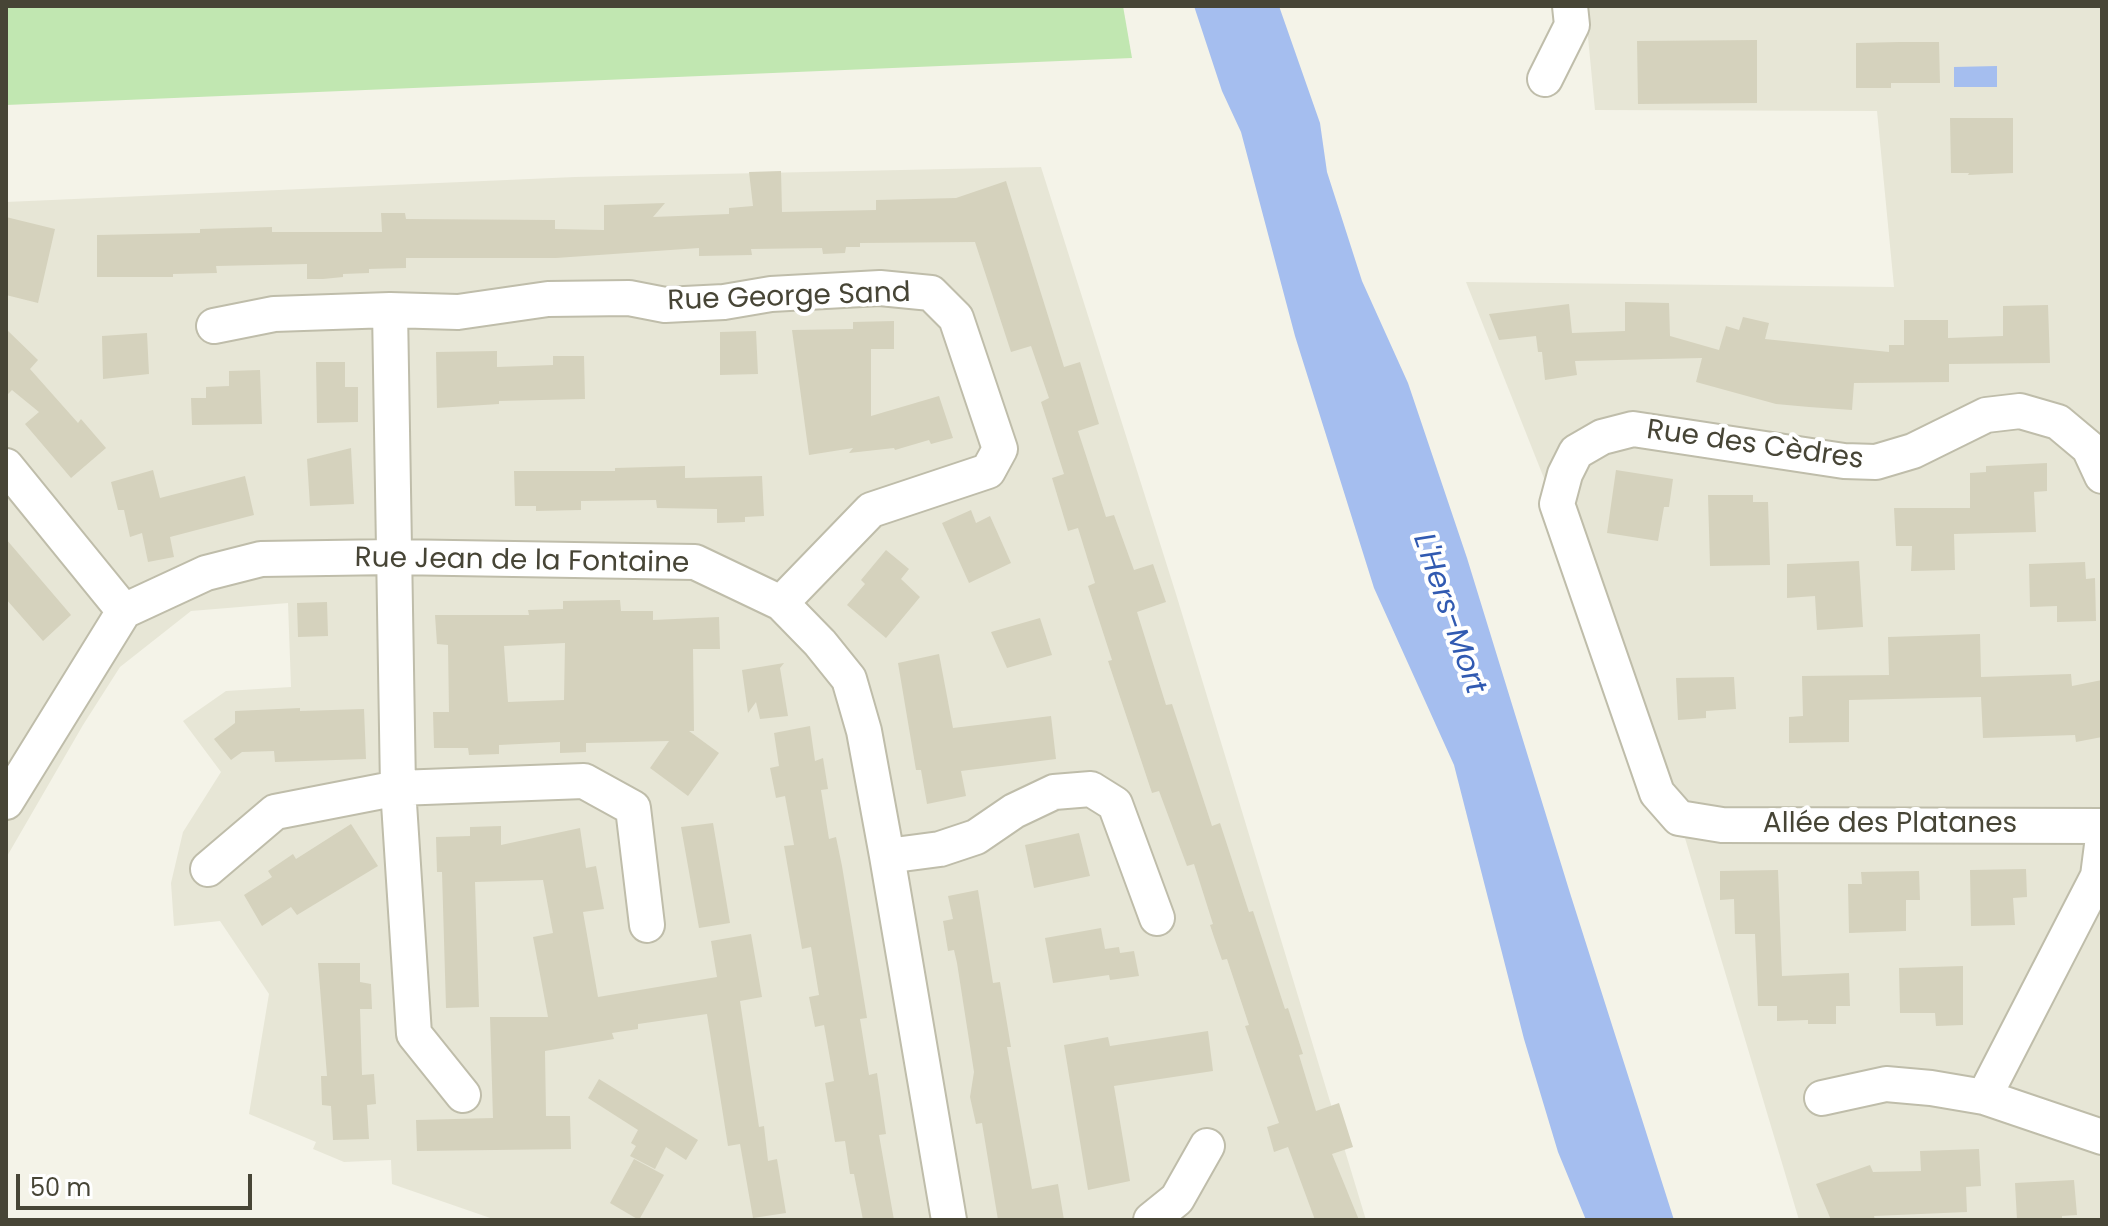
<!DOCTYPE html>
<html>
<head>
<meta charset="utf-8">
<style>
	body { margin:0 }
	#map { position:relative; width:2108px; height:1226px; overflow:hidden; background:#f4f3e8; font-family:Poppins,sans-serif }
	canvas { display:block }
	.frame { position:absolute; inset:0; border:8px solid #474536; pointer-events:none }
	.scale { position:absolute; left:16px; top:1174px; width:236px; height:36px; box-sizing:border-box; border:4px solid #474536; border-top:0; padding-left:10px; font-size:24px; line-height:28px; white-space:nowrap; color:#474536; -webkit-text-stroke:6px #fff; paint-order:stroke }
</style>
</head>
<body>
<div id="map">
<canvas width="2108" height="1226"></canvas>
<div class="frame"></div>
<div class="scale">50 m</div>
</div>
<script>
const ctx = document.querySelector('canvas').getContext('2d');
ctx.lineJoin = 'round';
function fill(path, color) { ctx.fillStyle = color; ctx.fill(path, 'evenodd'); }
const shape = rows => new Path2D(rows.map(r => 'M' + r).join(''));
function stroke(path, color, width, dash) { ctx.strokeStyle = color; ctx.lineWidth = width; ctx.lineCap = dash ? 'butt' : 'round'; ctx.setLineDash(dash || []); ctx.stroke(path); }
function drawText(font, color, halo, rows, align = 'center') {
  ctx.font = font + ' Poppins,sans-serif'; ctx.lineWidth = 8; ctx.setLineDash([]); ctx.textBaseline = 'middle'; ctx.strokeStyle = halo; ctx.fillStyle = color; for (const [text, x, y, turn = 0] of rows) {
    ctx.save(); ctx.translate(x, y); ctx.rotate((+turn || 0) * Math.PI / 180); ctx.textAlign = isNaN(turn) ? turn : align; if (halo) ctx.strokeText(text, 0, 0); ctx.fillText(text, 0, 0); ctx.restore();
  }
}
const residential = shape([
	[1585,6,2102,6,2102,1220,1799,1220,1679,818,1466,282,1894,287,1877,111,1595,110],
	[1041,167,1176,594,1366,1220,496,1220,392,1184,391,1160,344,1162,313,1149,316,1142,249,1114,269,994,220,921,174,926,171,883,183,832,221,772,183,721,226,691,291,687,288,603,191,611,120,667,83,725,6,858,6,202,575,177]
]);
const green = shape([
	[6,6,1123,6,1132,58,6,105]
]);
const water = shape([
	[1194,6,1279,6,1320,123,1327,172,1362,281,1408,383,1467,558,1570,893,1674,1220,1586,1220,1558,1152,1524,1039,1454,765,1374,588,1295,336,1241,132,1222,91],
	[1997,66,1997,87,1954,87,1954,67]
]);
const building = shape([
	[1757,40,1757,103,1638,104,1637,41],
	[1899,42,1939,42,1940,83,1891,83,1891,88,1856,88,1856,43],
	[1950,118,2013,118,2013,173,1968,175,1969,173,1951,173],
	[781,171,782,212,876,210,876,200,956,198,1006,181,1064,367,1080,362,1099,424,1078,431,1106,517,1114,515,1134,570,1153,564,1166,602,1137,612,1166,705,1172,704,1212,826,1220,823,1249,912,1253,911,1285,1009,1288,1008,1303,1054,1299,1055,1316,1111,1339,1103,1353,1147,1332,1154,1359,1220,1315,1220,1288,1147,1274,1152,1267,1127,1279,1123,1245,1026,1249,1025,1227,959,1222,960,1214,937,1210,925,1213,924,1194,864,1187,866,1159,791,1152,793,1108,661,1112,660,1088,586,1095,583,1078,528,1068,531,1052,478,1064,474,1041,402,1049,398,1031,346,1011,352,975,242,860,243,860,247,846,247,845,253,823,254,822,248,751,249,752,255,699,256,699,248,556,258,406,258,406,268,369,269,369,273,343,274,343,277,323,279,307,279,307,264,216,266,217,273,173,274,173,277,97,277,97,235,200,233,200,229,272,227,272,232,382,232,381,213,405,213,406,219,555,220,555,229,604,230,604,205,665,203,653,217,729,214,729,208,753,206,749,172],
	[6,217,55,229,38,303,6,295],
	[1625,302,1669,303,1670,336,1719,350,1726,326,1739,330,1743,317,1769,323,1765,339,1889,352,1889,345,1904,345,1904,320,1948,320,1948,338,2003,336,2003,306,2048,305,2050,363,1949,364,1949,382,1854,383,1852,410,1809,407,1776,404,1696,382,1702,358,1575,361,1577,375,1545,380,1542,352,1538,352,1536,336,1499,340,1489,314,1569,304,1572,333,1625,331],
	[894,321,894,349,871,349,871,416,939,396,953,438,931,444,929,440,895,450,894,448,849,453,853,448,809,455,792,330,853,329,853,322],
	[6,329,38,360,30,369,78,423,81,419,106,448,71,478,25,424,39,412,12,390,6,396],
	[756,331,758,374,720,375,720,332],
	[147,333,149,374,103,379,102,336],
	[497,351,497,367,553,365,553,356,584,356,585,399,499,401,499,404,437,408,436,352],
	[316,362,345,362,345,387,358,387,358,422,317,423],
	[260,370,262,424,192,425,191,398,206,398,206,387,229,386,229,371],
	[351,448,354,504,310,506,307,459],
	[2047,463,2047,491,2034,492,2036,532,1954,534,1955,570,1911,571,1912,546,1896,546,1894,508,1970,508,1970,473,1986,472,1986,466],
	[685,466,685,478,762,476,764,516,745,517,745,522,717,523,717,509,657,508,656,500,581,501,581,510,536,511,536,506,515,506,514,471,615,471,615,468],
	[153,470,160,498,245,476,254,515,170,537,174,557,148,562,142,533,130,537,124,510,118,510,111,482],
	[1616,470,1673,479,1669,507,1664,507,1658,541,1607,533],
	[1708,495,1753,495,1753,502,1768,502,1770,565,1710,566],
	[971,510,976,523,990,516,1011,563,969,583,942,523],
	[6,539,71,615,43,641,6,599],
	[886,550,909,569,901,579,920,597,886,638,847,605,865,584,861,580],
	[1859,561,1863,627,1817,630,1815,596,1787,598,1787,564],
	[2085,562,2086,579,2095,578,2096,621,2057,622,2057,606,2030,607,2029,564],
	[620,600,621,611,653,611,653,620,719,617,720,649,693,649,694,731,689,731,719,753,688,796,650,768,669,741,586,743,586,752,560,753,560,742,499,745,499,754,469,755,468,748,434,748,433,712,449,712,448,645,437,644,435,615,529,615,528,610,563,609,563,601],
	[565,643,564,700,508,702,504,646],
	[327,602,328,636,298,637,297,603],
	[1040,618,1052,655,1007,668,991,632],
	[1980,634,1981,677,2071,674,2072,686,2102,680,2102,737,2076,742,2075,735,1983,738,1981,697,1849,700,1849,742,1789,743,1789,717,1803,716,1802,676,1889,675,1888,637],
	[939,654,953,728,1051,716,1056,759,961,771,966,796,927,804,921,770,916,770,898,663],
	[784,663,780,668,788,716,760,719,756,702,748,713,742,670],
	[1734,677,1736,709,1706,711,1706,718,1678,720,1676,678],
	[300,708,300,711,364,709,366,759,275,762,274,751,242,752,231,760,214,739,235,723,235,711],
	[810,726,815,761,823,758,828,789,821,790,829,839,836,837,842,866,867,1018,860,1019,869,1075,877,1073,886,1134,879,1135,894,1220,863,1220,854,1174,850,1174,845,1141,835,1142,825,1083,834,1081,824,1025,815,1027,809,997,819,995,811,947,802,949,784,846,794,845,785,796,776,798,770,768,779,766,774,733],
	[713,823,730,923,699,928,681,827],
	[351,824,378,866,297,915,291,907,262,926,244,895,272,877,268,871,293,854,296,859],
	[501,826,501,845,580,828,586,868,596,866,604,909,583,912,598,997,717,977,711,941,751,934,762,997,740,1001,759,1127,764,1126,768,1161,777,1159,786,1213,753,1218,740,1144,728,1146,707,1014,638,1024,638,1029,612,1033,614,1039,545,1051,546,1116,570,1116,571,1149,417,1151,416,1120,493,1118,490,1017,548,1017,533,937,553,933,543,880,475,882,479,1007,446,1008,442,872,437,872,436,837,470,836,470,827],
	[1079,833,1090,876,1034,888,1025,845],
	[2026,869,2027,897,2013,898,2015,925,1971,926,1970,870],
	[1778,870,1782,976,1849,973,1850,1006,1836,1006,1836,1024,1808,1024,1808,1020,1777,1021,1777,1006,1758,1006,1755,934,1735,934,1734,899,1720,900,1720,871],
	[1919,871,1920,900,1906,900,1906,931,1849,933,1848,884,1862,884,1861,872],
	[978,890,993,983,1000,982,1011,1047,1007,1047,1032,1189,1058,1184,1064,1220,998,1220,982,1123,976,1124,970,1097,974,1072,957,963,954,950,948,951,943,921,953,919,948,896],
	[1101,928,1105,949,1119,947,1120,953,1134,951,1139,976,1110,980,1109,975,1053,983,1045,938],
	[318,963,360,963,360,982,371,984,372,1009,360,1009,362,1075,374,1074,376,1104,367,1105,369,1139,333,1140,331,1106,322,1105,321,1076,327,1076],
	[1963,966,1963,1025,1936,1026,1935,1013,1900,1013,1899,968],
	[1208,1031,1213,1071,1114,1086,1130,1181,1088,1190,1064,1045,1108,1037,1110,1046],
	[599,1079,698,1140,686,1160,666,1147,655,1169,630,1156,636,1146,631,1143,638,1130,588,1098],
	[1979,1149,1981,1186,1966,1187,1967,1212,1874,1216,1875,1220,1831,1220,1816,1184,1870,1165,1873,1172,1921,1171,1920,1151],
	[634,1159,664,1175,639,1220,610,1203],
	[2074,1180,2077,1215,2062,1216,2062,1220,2017,1220,2015,1183]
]);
const minor = shape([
	[1545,79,1572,25,1570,6],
	[390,310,398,788,414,1034,463,1095],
	[214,326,274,314,390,310,458,312,548,299,629,298,665,305,724,302,771,294,880,288,931,293,956,318,1000,449,988,471,871,510,781,603],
	[6,466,124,611],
	[2102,476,2089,448,2058,422,2020,411,1986,415,1913,451,1876,462,1844,461,1633,429,1602,437,1576,452,1565,474,1557,504,1657,793,1679,818,1722,825,2102,826],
	[6,802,124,611,206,573,261,559,393,557,695,562,781,603,820,643,849,679,864,731,887,856,949,1220],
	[887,856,940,849,976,837,1014,811,1054,792,1091,789,1115,804,1157,918],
	[208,869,275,812,398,788,584,781,633,808,647,925],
	[1984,1097,2098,876,2102,845],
	[1822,1098,1886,1084,1931,1088,1984,1097,2102,1137],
	[1151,1220,1177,1199,1207,1146]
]);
const streetNames = [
	["Rue George Sand",789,298,-2],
	["Rue des Cèdres",1755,446,8],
	["Rue Jean de la Fontaine",522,562,1],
	["Allée des Platanes",1890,825]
];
const waterNames = [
	["L'Hers-Mort",1448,614,71]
];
fill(residential, '#e7e6d6');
fill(green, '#c1e7b1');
fill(water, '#a5beef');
fill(building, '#d5d2bd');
stroke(minor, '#bfbdaa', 38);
stroke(minor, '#fff', 34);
drawText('28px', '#474536', '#fff', streetNames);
drawText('italic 30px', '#315ab1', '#fff', waterNames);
</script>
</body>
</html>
